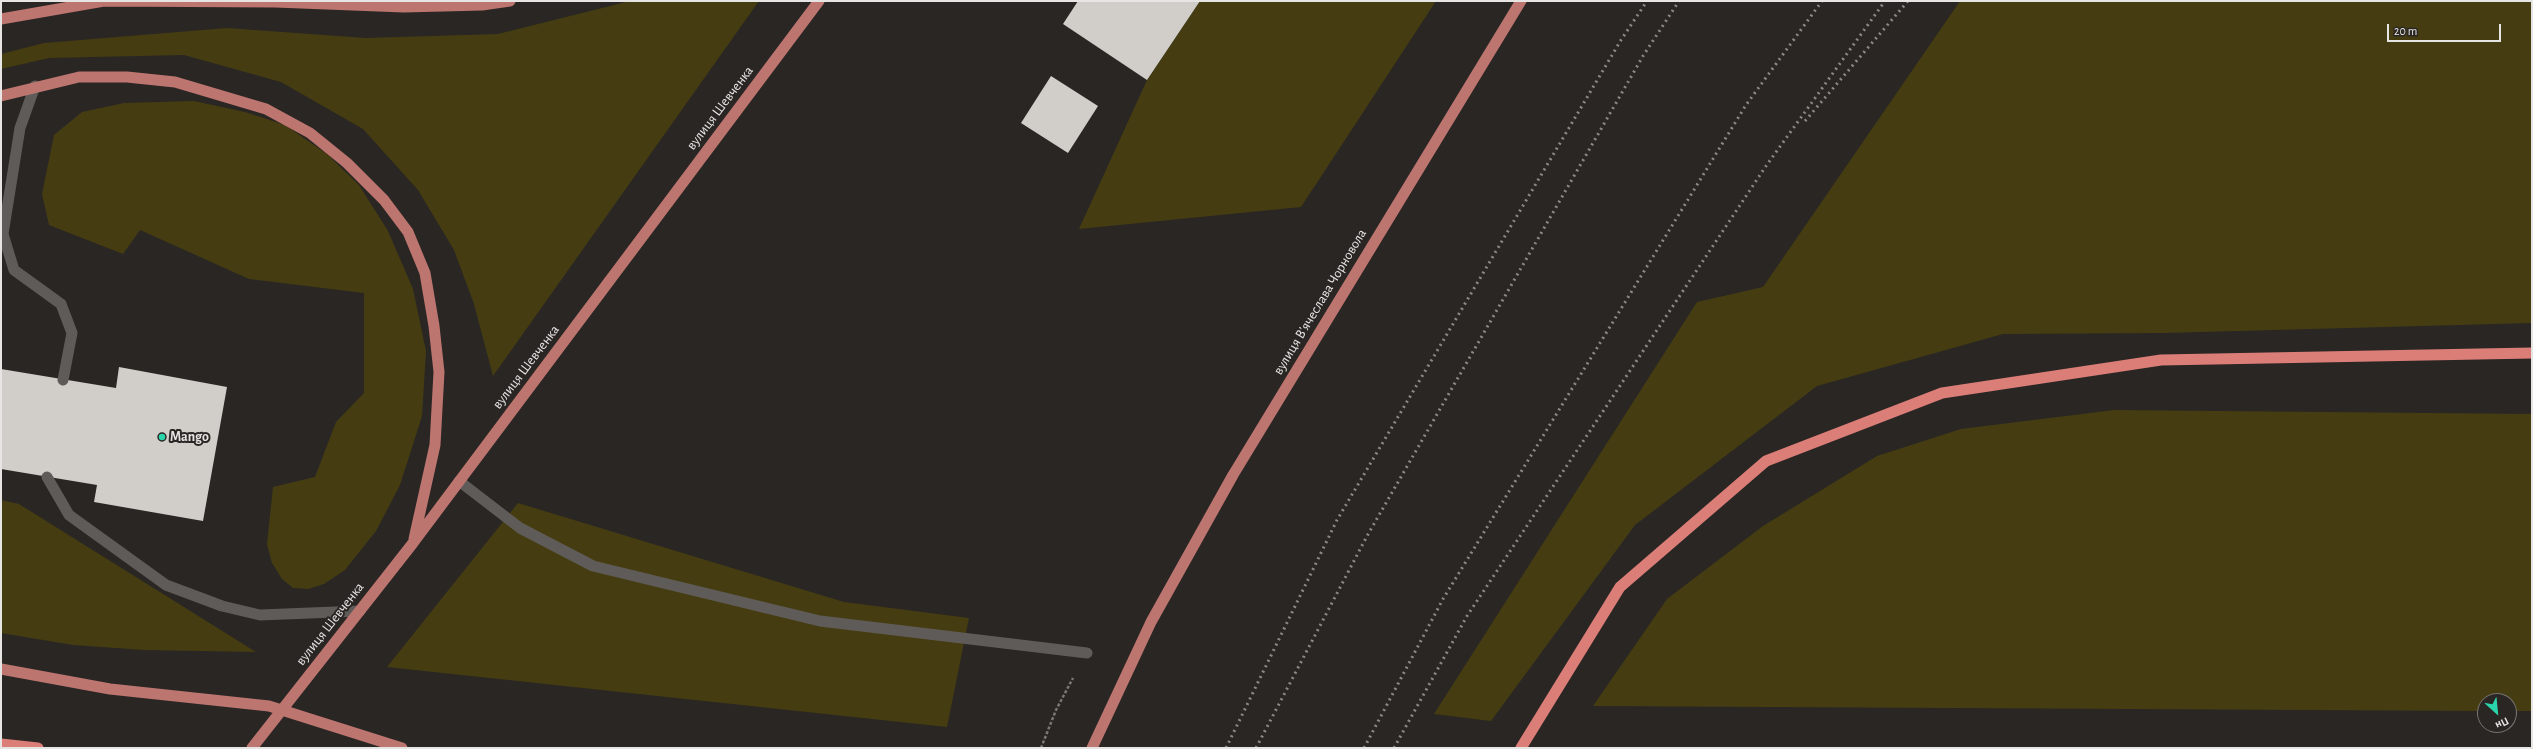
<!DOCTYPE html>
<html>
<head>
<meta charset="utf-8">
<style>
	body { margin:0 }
	#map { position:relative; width:2533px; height:749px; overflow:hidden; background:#2a2624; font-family:"Alegreya Sans",sans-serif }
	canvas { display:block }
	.frame { position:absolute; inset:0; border:2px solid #e7e5e3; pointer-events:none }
	.north { position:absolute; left:2477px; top:693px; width:40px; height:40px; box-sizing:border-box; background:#2a2624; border:1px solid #767270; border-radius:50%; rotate:153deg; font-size:11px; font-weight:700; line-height:16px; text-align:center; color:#e7e5e3 }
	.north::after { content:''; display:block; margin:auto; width:14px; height:18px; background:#2bd5ac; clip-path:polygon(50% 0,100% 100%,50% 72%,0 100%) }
	.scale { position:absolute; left:2387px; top:24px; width:114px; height:18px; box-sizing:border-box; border:2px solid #e7e5e3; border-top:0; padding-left:5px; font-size:12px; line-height:14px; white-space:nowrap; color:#e7e5e3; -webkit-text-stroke:3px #2a2624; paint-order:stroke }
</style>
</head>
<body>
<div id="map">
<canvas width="2533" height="749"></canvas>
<div class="frame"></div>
<div class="north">Пн</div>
<div class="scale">20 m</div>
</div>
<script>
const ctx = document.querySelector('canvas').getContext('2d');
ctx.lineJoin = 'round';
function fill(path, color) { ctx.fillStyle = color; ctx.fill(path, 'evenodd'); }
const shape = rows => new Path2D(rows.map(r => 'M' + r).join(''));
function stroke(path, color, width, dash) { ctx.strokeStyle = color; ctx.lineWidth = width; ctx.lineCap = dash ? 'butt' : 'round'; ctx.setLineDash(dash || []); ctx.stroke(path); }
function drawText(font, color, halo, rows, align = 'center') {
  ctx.font = font + ' "Alegreya Sans",sans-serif'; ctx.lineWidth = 4; ctx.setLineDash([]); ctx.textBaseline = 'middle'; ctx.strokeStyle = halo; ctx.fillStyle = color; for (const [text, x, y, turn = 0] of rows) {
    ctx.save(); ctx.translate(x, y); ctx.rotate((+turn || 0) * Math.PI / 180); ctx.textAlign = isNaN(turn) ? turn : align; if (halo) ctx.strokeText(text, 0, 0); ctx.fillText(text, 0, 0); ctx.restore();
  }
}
const green = shape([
	[630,1,759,1,493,376,474,304,454,250,418,190,363,129,281,82,184,55,49,58,1,69,1,54,44,43,227,28,366,38,498,34],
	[1200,1,1436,1,1301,207,1079,229,1147,80],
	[1960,1,2532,1,2532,323,2164,333,2003,334,1817,386,1635,525,1491,721,1434,714,1697,302,1763,287],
	[194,101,245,112,285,125,327,154,359,185,388,231,413,289,426,351,422,416,400,485,376,531,345,570,324,584,308,589,293,588,282,579,272,563,267,544,273,487,315,477,336,422,364,393,364,293,249,279,140,230,123,254,49,225,42,194,54,135,82,112,124,103],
	[2114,410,2532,414,2532,711,2509,711,2509,701,2485,701,2485,711,1593,706,1667,599,1763,526,1877,456,1961,429],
	[1,500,19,504,256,652,144,650,73,645,1,633],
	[518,503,844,602,969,618,947,727,387,667]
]);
const building = shape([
	[1078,1,1200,1,1147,80,1063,24],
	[1051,76,1098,106,1068,153,1021,123],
	[119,367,227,387,203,521,94,502,97,485,1,469,1,369,116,388]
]);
const path = shape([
	[1041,748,1056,710,1073,678]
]);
const service = shape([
	[35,86,20,128,3,234,14,270,61,304,72,333,63,380],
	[47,477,69,515,166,585,222,606,260,615,360,611],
	[459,481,520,528,593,566,820,621,1087,653]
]);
const primary = shape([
	[1,19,104,1,275,2,404,7,482,5,510,1],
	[1,96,79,77,127,77,175,82,266,109,310,133,347,163,384,200,408,232,425,273,434,326,439,372,435,445,414,539],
	[1,669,110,689,269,706,402,748],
	[252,748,413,543,819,1],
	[1092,748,1151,622,1233,475,1521,1]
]);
const trunk = shape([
	[1,744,38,748],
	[1521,748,1620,587,1766,461,1942,393,2161,360,2532,353]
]);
const rail = shape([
	[1805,121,1908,1],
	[1226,748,1337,520,1621,40,1647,1],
	[1256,748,1367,536,1643,56,1679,1],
	[1364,748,1443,599,1746,105,1822,1],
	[1394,748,1467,616,1766,166,1885,1]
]);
const markers = [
	[162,437,4,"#2bd5ac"]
];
const streetNames = [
	["вулиця Шевченка",720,108,-53],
	["вулиця Вʼячеслава Чорновола",1320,302,-59],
	["вулиця Шевченка",526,367,-53],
	["вулиця Шевченка",330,624,-52]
];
const poiNames = [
	["Mango",170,437]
];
fill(green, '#453d11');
fill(building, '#d1ceca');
stroke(path, '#7a7775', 2.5, [3, 2]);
stroke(service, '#5f5b59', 11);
stroke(primary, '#bd7570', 11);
stroke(trunk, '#dc7e78', 11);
stroke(rail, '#8b8886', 3, [2, 4]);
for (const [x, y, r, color] of markers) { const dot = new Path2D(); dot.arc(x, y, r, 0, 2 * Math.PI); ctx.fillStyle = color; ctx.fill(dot); stroke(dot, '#2a2624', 1.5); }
drawText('14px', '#e7e5e3', '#2a2624', streetNames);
drawText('bold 14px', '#e7e5e3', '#2a2624', poiNames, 'left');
</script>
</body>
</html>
